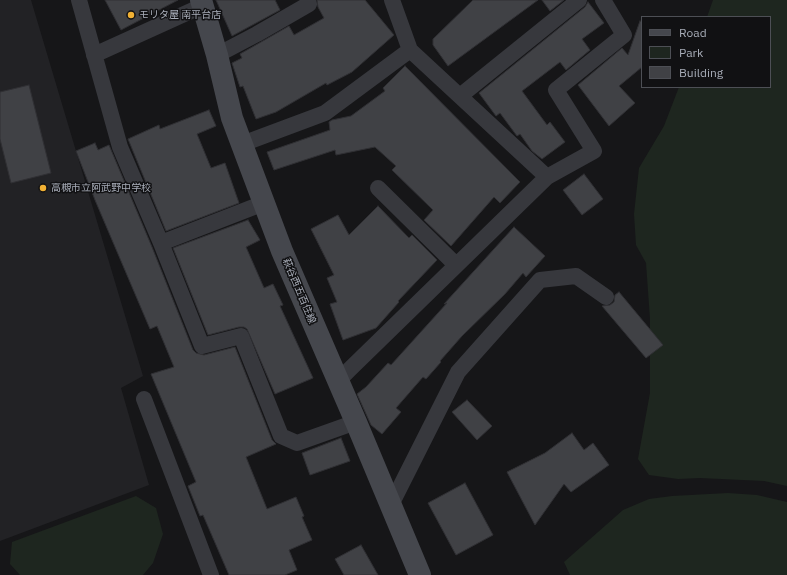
<!DOCTYPE html>
<html>
<head>
<meta charset="utf-8">
<style>
	body { margin:0 }
	#map { position:relative; width:787px; height:575px; overflow:hidden; background:#161618; font-family:"IBM Plex Sans",sans-serif }
	canvas { display:block }
	.legend { position:absolute; left:641px; top:16px; width:130px; height:72px; box-sizing:border-box; background:#111113; border:1px solid #4d4f55; margin:0; padding:5px 7px; list-style:none; font-size:12px; color:#a8adb8 }
	.legend li { display:flex; align-items:center; gap:8px; height:20px }
	.legend b { width:20px; border:1px solid #4d4f55 }
</style>
</head>
<body>
<div id="map">
<canvas width="787" height="575"></canvas>
<ul class="legend">
<li><b style="height:5px;background:#45474d"></b>Road</li>
<li><b style="height:11px;background:#1e261f"></b>Park</li>
<li><b style="height:11px;background:#404145"></b>Building</li>
</ul>
</div>
<script>
const ctx = document.querySelector('canvas').getContext('2d');
ctx.lineJoin = 'round';
function fill(path, color) { ctx.fillStyle = color; ctx.fill(path, 'evenodd'); }
const shape = rows => new Path2D(rows.map(r => 'M' + r).join(''));
function stroke(path, color, width, dash) { ctx.strokeStyle = color; ctx.lineWidth = width; ctx.lineCap = dash ? 'butt' : 'round'; ctx.setLineDash(dash || []); ctx.stroke(path); }
function drawText(font, color, halo, rows, align = 'center') {
  ctx.font = font + ' "IBM Plex Sans","Noto Sans JP",sans-serif'; ctx.lineWidth = 3; ctx.setLineDash([]); ctx.textBaseline = 'middle'; ctx.strokeStyle = halo; ctx.fillStyle = color; for (const [text, x, y, turn = 0] of rows) {
    ctx.save(); ctx.translate(x, y); ctx.rotate((+turn || 0) * Math.PI / 180); ctx.textAlign = isNaN(turn) ? turn : align; if (halo) ctx.strokeText(text, 0, 0); ctx.fillText(text, 0, 0); ctx.restore();
  }
}
const built = shape([
	[0,0,31,0,143,376,121,388,149,485,0,541]
]);
const green = shape([
	[713,0,787,0,787,486,764,481,700,478,678,479,649,475,638,459,650,393,650,319,646,263,636,245,634,214,639,168,664,126,679,87,770,87,770,17,707,17],
	[728,493,757,495,787,502,787,575,570,575,564,562,623,510,649,499,672,496],
	[136,496,156,508,163,534,153,563,143,575,20,575,10,564,12,542]
]);
const building = shape([
	[105,0,178,0,121,30,105,0],
	[216,0,275,0,280,10,232,36,216,0],
	[317,0,365,0,394,35,352,72,327,85,326,83,276,112,256,119,243,86,240,87,232,63,242,58,240,54,289,26,294,35,324,18,318,7,317,0],
	[473,0,538,0,448,66,433,45,433,39,473,0],
	[542,0,564,0,550,11,542,0],
	[588,2,604,23,582,39,590,50,566,70,560,62,522,91,547,125,550,122,565,142,542,159,532,151,520,134,517,136,500,113,496,116,479,93,585,7,588,2],
	[640,21,642,22,642,67,619,86,635,103,609,126,578,85,622,48,628,55,640,21],
	[405,66,520,182,500,203,494,197,451,246,424,220,433,210,392,170,396,166,375,147,336,155,335,150,274,170,267,152,330,130,329,122,332,120,351,116,385,91,383,88,405,66],
	[29,85,51,173,11,183,0,139,0,92,29,85],
	[209,110,216,126,197,134,211,168,225,163,239,203,166,231,128,139,159,125,160,129,209,110],
	[95,143,98,150,109,145,152,247,193,350,196,353,204,355,235,347,272,440,276,444,246,457,267,509,296,497,304,516,302,517,312,540,289,550,297,570,285,575,229,575,203,515,200,516,188,486,196,482,151,374,174,367,157,326,150,329,95,200,76,151,95,143],
	[584,174,603,199,582,215,563,190,584,174],
	[378,206,409,238,412,235,437,260,398,301,399,302,376,328,343,340,330,304,337,302,327,278,334,275,311,229,338,215,349,235,378,206],
	[248,220,260,240,246,247,264,288,273,284,283,305,280,306,313,378,275,394,247,329,244,327,239,327,208,335,173,248,248,220],
	[514,227,545,256,526,277,523,273,505,294,462,336,440,361,441,362,426,379,423,377,396,408,401,412,382,434,371,425,357,394,366,387,388,363,391,365,447,303,444,304,514,227],
	[619,292,663,345,646,358,602,306,610,305,614,302,615,295,619,292],
	[467,400,492,426,477,440,452,412,467,400],
	[572,433,584,450,593,443,609,465,571,492,564,484,535,525,507,472,545,453,572,433],
	[341,438,350,461,310,475,302,453,341,438],
	[465,483,493,535,456,555,428,503,465,483],
	[361,545,378,575,344,575,335,559,361,545]
]);
const street = shape([
	[79,0,120,147,161,243],
	[392,0,410,50],
	[94,55,202,6],
	[217,55,257,34,309,4],
	[460,96,579,0],
	[242,144,325,113,410,50,547,177,351,368,338,381],
	[547,177,594,151,556,90,624,35,603,0],
	[378,188,456,265],
	[264,203,161,243,202,346,241,336,281,436,297,443,356,422],
	[144,399,211,575],
	[391,505,458,372,540,280,576,276,606,297]
]);
const secondary = shape([
	[201,0,217,55,232,118,282,251,356,422,420,575]
]);
const markers = [
	[131,15,4,"#f2b134"],
	[43,188,4,"#f2b134"]
];
const poiNames = [
	["モリタ屋 南平台店",139,15],
	["高槻市立阿武野中学校",51,188]
];
const streetNames = [
	["萩谷西五百住線",299,291,67]
];
fill(built, '#222225');
fill(green, '#1e261f');
fill(building, '#404145');
stroke(building, '#303034', 1);
stroke(street, '#37383d', 16);
stroke(secondary, '#45474d', 22);
for (const [x, y, r, color] of markers) { const dot = new Path2D(); dot.arc(x, y, r, 0, 2 * Math.PI); ctx.fillStyle = color; ctx.fill(dot); stroke(dot, '#111113', 1.5); }
drawText('10px', '#a8adb8', '#111113', poiNames, 'left');
drawText('10px', '#a8adb8', '#111113', streetNames);
</script>
</body>
</html>
